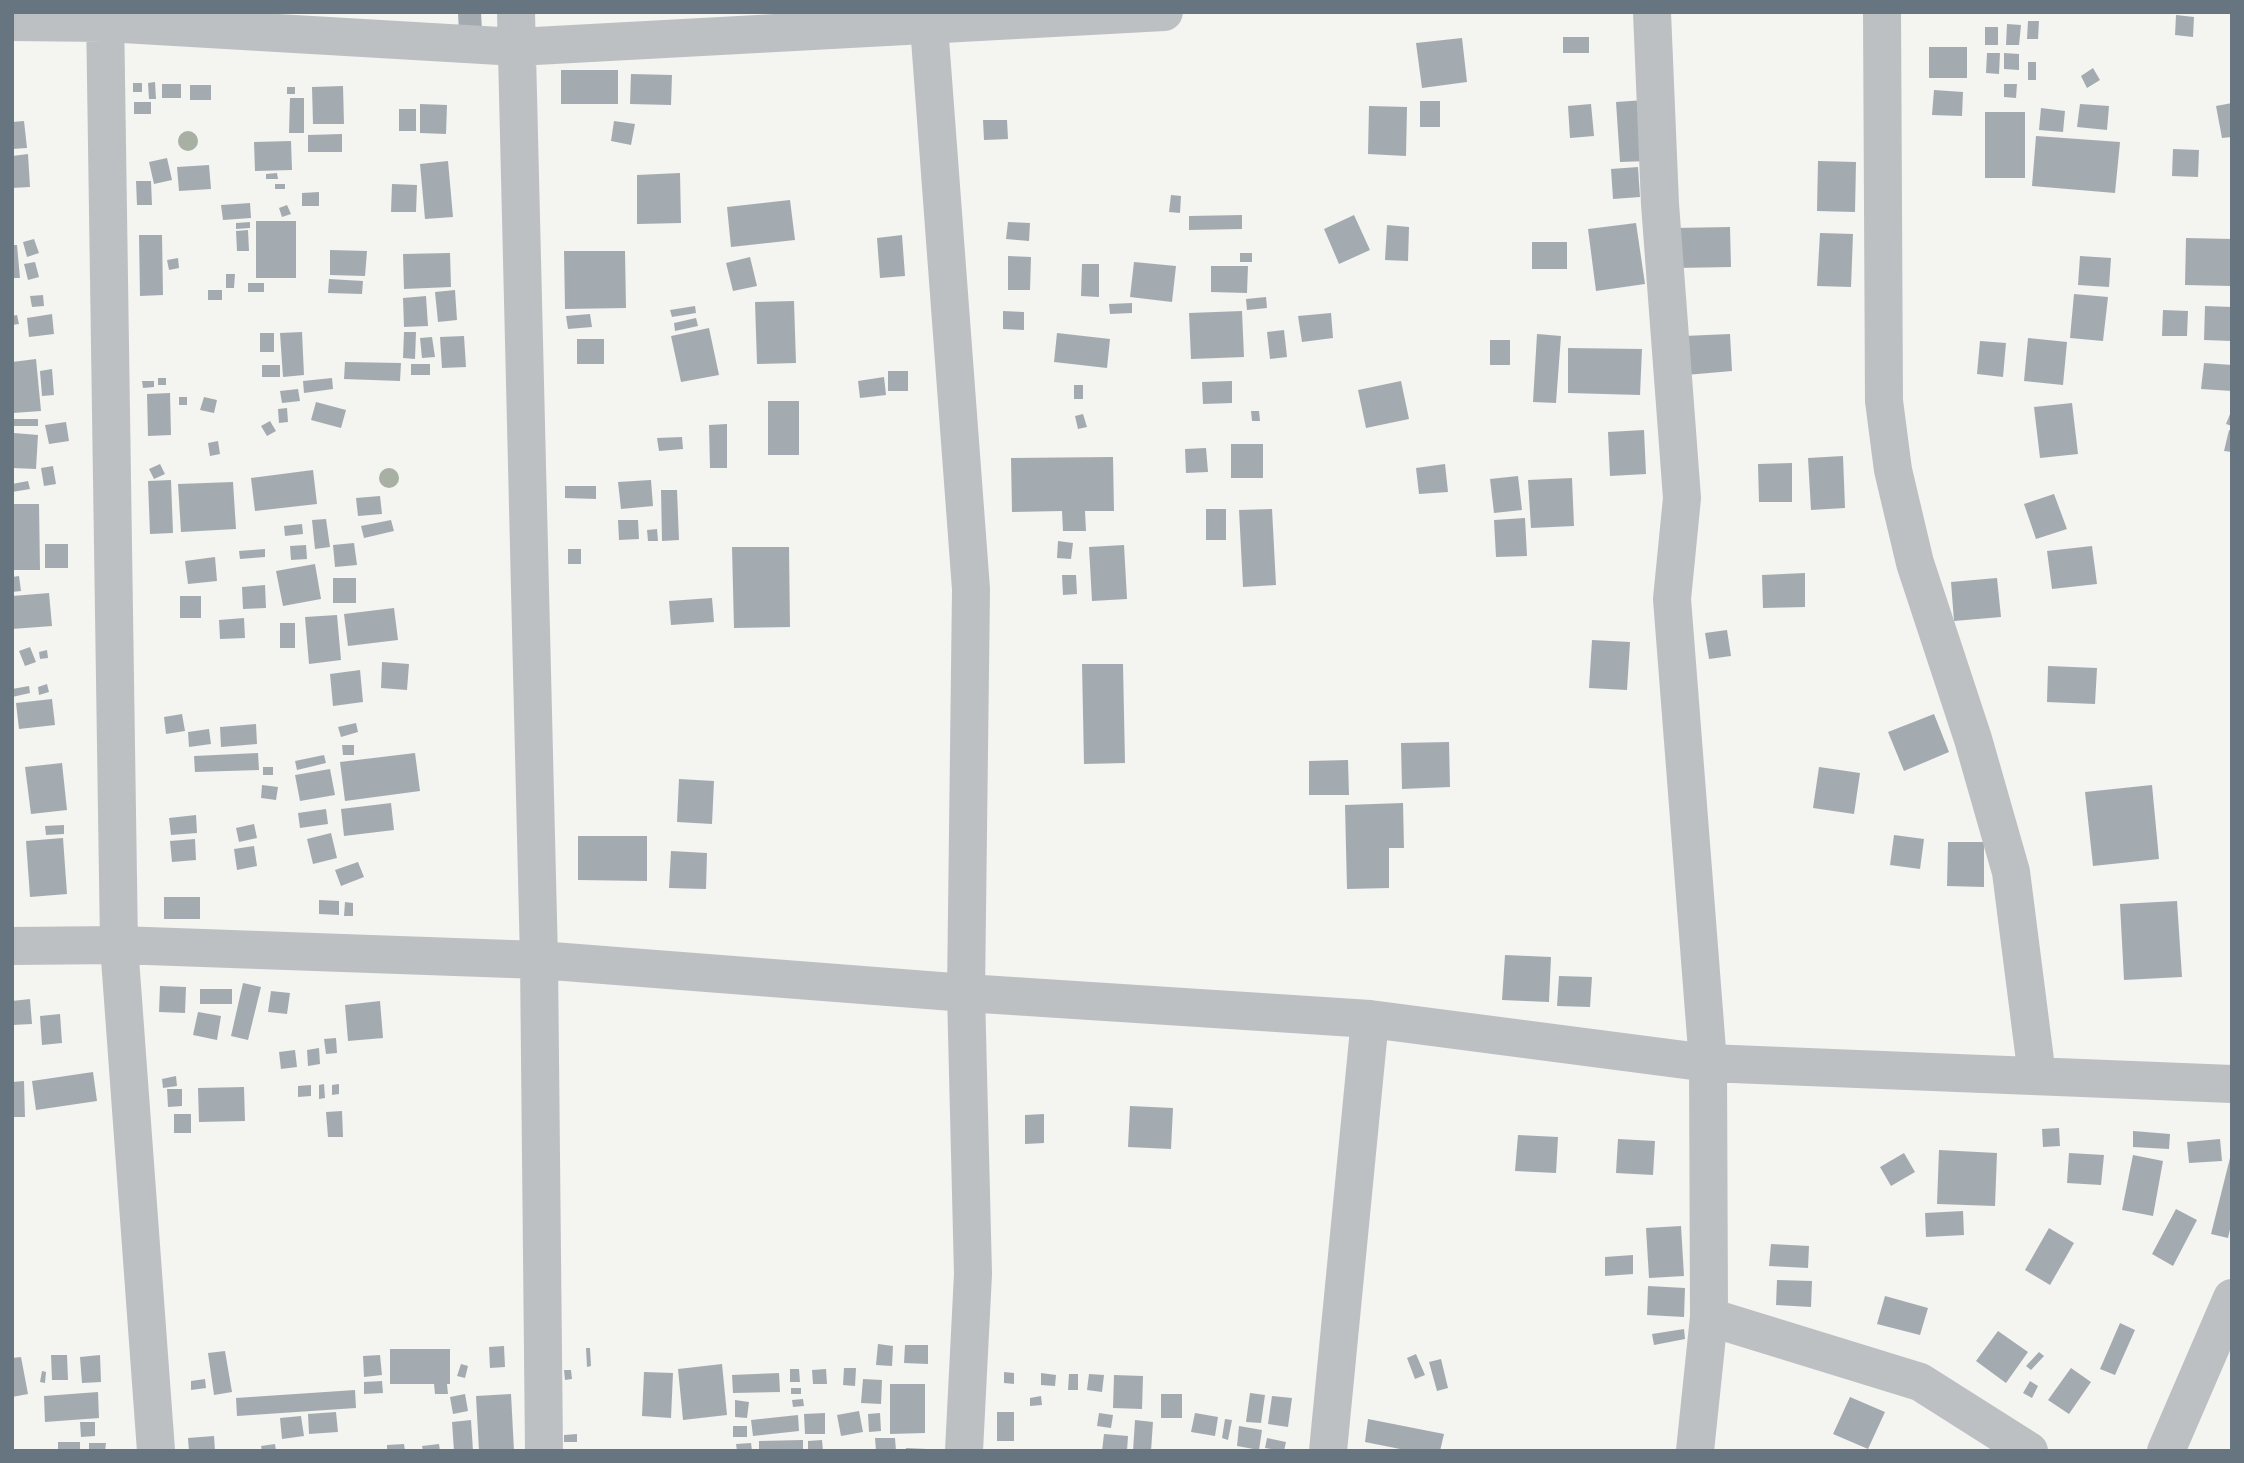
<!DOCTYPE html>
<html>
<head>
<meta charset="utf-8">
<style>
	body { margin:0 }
	#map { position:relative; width:2244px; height:1463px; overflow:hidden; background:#f4f4f1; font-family:"Space Grotesk",sans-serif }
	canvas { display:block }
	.frame { position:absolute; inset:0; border:14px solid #66757f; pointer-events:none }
</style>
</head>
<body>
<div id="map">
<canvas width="2244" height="1463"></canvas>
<div class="frame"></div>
</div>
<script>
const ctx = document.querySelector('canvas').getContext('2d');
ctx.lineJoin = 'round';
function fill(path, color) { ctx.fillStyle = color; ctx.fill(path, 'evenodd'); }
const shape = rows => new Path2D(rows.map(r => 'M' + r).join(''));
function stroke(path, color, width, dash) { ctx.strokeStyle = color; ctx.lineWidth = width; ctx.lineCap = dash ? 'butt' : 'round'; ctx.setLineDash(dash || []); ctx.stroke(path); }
const building = shape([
	[481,12,482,31,459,33,458,13],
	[2176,15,2194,17,2193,37,2175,35],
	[2028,21,2039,21,2038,39,2027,39],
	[2007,24,2021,25,2019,45,2006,45],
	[1985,27,1998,27,1998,45,1985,45],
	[1563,37,1589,37,1589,53,1563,53],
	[1462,38,1467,82,1422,88,1416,43],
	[1929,47,1967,47,1967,78,1929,78],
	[1987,53,2000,53,1999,74,1986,73],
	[2004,53,2019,54,2019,70,2004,69],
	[2028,62,2036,62,2036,80,2028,80],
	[2093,68,2100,80,2087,88,2081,76],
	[561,70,618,70,618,104,561,104],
	[631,74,672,75,671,105,630,104],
	[155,82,156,99,149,99,148,83],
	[133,83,142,83,142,92,133,92],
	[162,84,181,84,181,98,162,98],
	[2004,84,2017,84,2016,98,2004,97],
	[190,85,211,85,211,100,190,100],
	[343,86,344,124,313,124,312,87],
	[287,87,295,87,295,94,287,94],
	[1934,90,1963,92,1962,116,1932,115],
	[290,98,304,98,304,133,289,133],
	[1645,100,1649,161,1620,162,1616,102],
	[1420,101,1440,101,1440,127,1420,127],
	[134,102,151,102,151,114,134,114],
	[2232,103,2232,137,2222,138,2216,106],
	[420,104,447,105,446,134,420,133],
	[1591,104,1594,136,1570,138,1568,106],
	[2080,104,2109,106,2107,130,2077,127],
	[1369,106,1407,107,1406,156,1368,154],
	[2041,108,2065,111,2063,132,2039,130],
	[399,109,416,109,416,131,399,131],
	[1985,112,2025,112,2025,178,1985,178],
	[983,120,1007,120,1008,139,984,140],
	[24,121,27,148,12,149,12,122],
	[614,121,635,124,631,145,611,141],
	[342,134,342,152,308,152,308,135],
	[2036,136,2120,142,2115,193,2032,186],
	[291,141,292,170,255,171,254,142],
	[2173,149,2199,150,2198,177,2172,176],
	[28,154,30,187,12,188,12,156],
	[167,158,172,180,154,184,149,162],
	[448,161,453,217,425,219,420,164],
	[1818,161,1856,162,1855,212,1817,211],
	[209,165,211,189,179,191,177,167],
	[1638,167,1640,197,1613,199,1611,169],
	[277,173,278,179,266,179,266,174],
	[680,173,681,223,637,224,637,175],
	[136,181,151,181,152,205,137,205],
	[275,184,285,184,285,189,275,189],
	[392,184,417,185,416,212,391,212],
	[319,192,319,206,302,206,302,193],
	[1171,195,1181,196,1180,213,1169,212],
	[790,200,795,240,731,247,727,207],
	[250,203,251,218,223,220,221,205],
	[287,205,291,214,282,217,279,208],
	[1242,215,1242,229,1189,230,1189,216],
	[1354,215,1370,250,1339,264,1324,229],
	[256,221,296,221,296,278,256,278],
	[250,222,250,228,236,229,236,223],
	[1008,222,1030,223,1029,241,1006,239],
	[1636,223,1645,284,1596,291,1588,229],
	[1387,225,1409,227,1408,261,1385,260],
	[1730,227,1731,267,1675,268,1674,228],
	[248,230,249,251,237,251,236,231],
	[1820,233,1853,234,1851,287,1817,286],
	[139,235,162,235,163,295,140,296],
	[902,235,905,276,880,278,877,238],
	[2186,238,2232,239,2232,286,2185,285],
	[34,239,39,253,27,257,23,242],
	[1532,242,1567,242,1567,269,1532,269],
	[12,245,17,245,20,278,12,278],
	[330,250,367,251,365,276,330,275],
	[564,251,625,251,626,308,565,309],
	[450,253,451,287,404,289,403,254],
	[1240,253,1252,253,1252,262,1240,262],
	[1008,256,1031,257,1030,290,1008,290],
	[2080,256,2111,258,2109,287,2078,285],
	[750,257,757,286,733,291,726,263],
	[178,258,179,268,169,270,167,260],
	[35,262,39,277,28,280,24,264],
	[1134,262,1176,266,1172,302,1130,297],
	[1082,264,1099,264,1099,297,1081,296],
	[1211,266,1248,266,1247,293,1211,292],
	[226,274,235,274,234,288,226,288],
	[329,279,363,281,362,294,328,293],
	[248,283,264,283,264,292,248,292],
	[208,290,222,290,222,300,208,300],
	[455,290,457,320,438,322,435,292],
	[2074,294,2108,297,2103,341,2070,338],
	[43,295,44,306,32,307,30,296],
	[426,296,428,326,404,327,403,298],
	[1266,297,1267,308,1247,310,1246,299],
	[794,301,796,363,757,364,755,302],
	[1132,303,1132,313,1110,314,1109,304],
	[695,306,696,313,672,317,670,310],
	[2205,306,2232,307,2232,341,2204,340],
	[2163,310,2188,311,2187,336,2162,336],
	[1003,311,1024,312,1024,330,1003,329],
	[1242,311,1244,357,1191,359,1189,313],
	[1331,313,1333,338,1302,342,1298,316],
	[52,314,54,334,29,337,27,318],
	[590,314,592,327,568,329,566,316],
	[17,315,19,324,12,325,12,316],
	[696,318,698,326,675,331,674,323],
	[709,328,719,375,681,382,671,336],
	[1284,330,1287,357,1270,359,1267,332],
	[302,332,304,375,283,377,280,333],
	[404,332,416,332,415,359,403,358],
	[260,333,274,333,274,352,260,352],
	[1057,333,1110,339,1107,368,1054,362],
	[1537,334,1561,336,1556,403,1533,402],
	[1730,334,1732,371,1686,375,1684,336],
	[464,336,466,367,442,368,440,337],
	[432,337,435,357,422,358,420,338],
	[2028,338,2067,342,2063,385,2024,381],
	[577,339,604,339,604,364,577,364],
	[1490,340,1510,340,1510,365,1490,365],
	[1980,341,2006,343,2003,377,1977,374],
	[1568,348,1642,349,1640,395,1568,393],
	[36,359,41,411,13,413,12,362],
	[345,362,401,363,400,381,344,379],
	[2204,363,2232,365,2232,391,2201,389],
	[411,364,430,364,430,375,411,375],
	[262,365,280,365,280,377,262,377],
	[52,369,54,395,42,396,40,371],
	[888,371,908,371,908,391,888,391],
	[884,377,886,395,860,398,858,381],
	[158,378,166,378,166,385,158,385],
	[332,378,333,389,304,393,303,381],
	[142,381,154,381,154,387,143,388],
	[1232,381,1232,403,1203,404,1202,382],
	[1401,381,1409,419,1366,428,1358,390],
	[1074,385,1083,385,1083,399,1074,399],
	[298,389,300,401,282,403,280,391],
	[170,393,171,435,148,436,147,394],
	[179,397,187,397,187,405,179,405],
	[204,397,217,400,214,413,200,410],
	[768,401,799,401,799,455,768,455],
	[316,402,346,410,341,428,311,420],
	[2072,403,2078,454,2040,458,2034,407],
	[287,408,288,422,279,423,278,409],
	[2232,409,2232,426,2226,424],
	[1251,411,1259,411,1260,421,1252,421],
	[1083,414,1087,427,1078,429,1075,416],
	[14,419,38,419,38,426,14,426],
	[270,421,276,431,267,436,261,426],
	[66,422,69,441,49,444,45,425],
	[727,424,727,468,710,468,709,425],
	[1644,430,1646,474,1610,476,1608,432],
	[2229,430,2232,431,2232,452,2224,451],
	[14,433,38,435,36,469,12,468],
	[682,437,683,449,659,451,657,438],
	[218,441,220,454,210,456,208,443],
	[1231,444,1263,444,1263,478,1231,478],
	[1206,448,1208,472,1186,473,1185,449],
	[1843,456,1845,508,1811,510,1808,458],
	[1113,457,1114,511,1085,511,1086,531,1063,531,1062,511,1012,512,1011,458],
	[1792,463,1792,502,1759,502,1758,464],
	[160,464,165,474,154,479,149,469],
	[1445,464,1448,492,1419,494,1416,468],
	[53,466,56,484,44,486,41,468],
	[313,470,317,504,255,511,251,478],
	[1518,476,1522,510,1494,513,1490,479],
	[1572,478,1574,526,1531,528,1528,480],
	[171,480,173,533,150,534,148,481],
	[651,480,653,506,621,509,618,482],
	[28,481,30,489,12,492,12,484],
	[233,482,236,529,181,532,178,484],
	[565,486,596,486,596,499,565,498],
	[661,490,677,490,679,540,662,541],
	[2054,494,2067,529,2036,539,2024,504],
	[380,496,382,514,358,516,356,498],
	[12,504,39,504,40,570,12,570],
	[1206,509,1226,509,1226,540,1206,540],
	[1272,509,1276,585,1243,587,1239,510],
	[1525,518,1527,556,1496,557,1494,520],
	[326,519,330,547,315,549,312,520],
	[391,520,394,531,364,538,361,526],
	[618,520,638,520,639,539,619,540],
	[302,524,303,534,285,536,284,526],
	[657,529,658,541,648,541,647,530],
	[1058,541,1073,543,1071,559,1057,558],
	[354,543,357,565,335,567,333,545],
	[45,544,68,544,68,568,45,568],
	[306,545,307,559,291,560,290,546],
	[1124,545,1127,599,1092,601,1089,547],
	[2092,546,2097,584,2052,589,2047,551],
	[732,547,789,547,790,627,734,628],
	[265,549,265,557,240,559,239,551],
	[568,549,581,549,581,564,568,564],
	[215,557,217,581,188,584,185,561],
	[315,564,321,599,283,606,276,571],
	[1805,573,1805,607,1763,608,1762,575],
	[1062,575,1076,575,1077,594,1063,595],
	[19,576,21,591,12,592,12,577],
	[333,578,356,578,356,603,333,603],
	[1997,578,2001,617,1954,621,1951,582],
	[265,585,266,608,243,609,242,587],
	[49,593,52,626,12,629,12,596],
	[180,596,201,596,201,618,180,618],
	[712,598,714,622,671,625,669,601],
	[394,608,398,640,348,646,344,614],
	[337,615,341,660,309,664,305,617],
	[244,618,245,638,220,639,219,620],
	[280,623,295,623,295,648,280,648],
	[1727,630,1731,656,1709,659,1705,633],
	[1592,640,1630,642,1627,690,1589,688],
	[30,647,36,662,25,666,19,651],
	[47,650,48,658,40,659,39,652],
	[382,662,409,664,407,690,381,688],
	[1082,664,1123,664,1125,763,1084,764],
	[2048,666,2097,668,2095,704,2047,702],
	[360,670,363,702,333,706,330,674],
	[47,684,49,692,39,695,38,687],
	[29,686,30,693,12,697,12,689],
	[52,699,55,725,19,729,16,703],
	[182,714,185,731,166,734,164,717],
	[1934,714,1949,752,1904,771,1888,732],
	[356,723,358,732,341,737,338,727],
	[256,724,257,744,221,747,220,727],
	[209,729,211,744,189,747,188,732],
	[1449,742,1450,787,1402,789,1401,743],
	[342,745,354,745,354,755,343,755],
	[258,753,259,770,195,772,194,756],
	[415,753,420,791,345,801,340,762],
	[324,755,326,763,297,770,295,761],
	[1348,760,1349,795,1309,795,1309,761],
	[62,763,67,810,31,814,25,767],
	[263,767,273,767,273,775,263,775],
	[1819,767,1860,773,1854,814,1813,808],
	[330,769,335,795,300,801,295,775],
	[679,779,714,781,712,824,677,822],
	[262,785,278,787,276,800,261,798],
	[2152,785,2159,859,2093,866,2085,792],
	[391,803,394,830,344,836,341,809],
	[1403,803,1404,848,1389,848,1389,888,1347,889,1345,805],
	[326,809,328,824,300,828,298,813],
	[196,815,197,833,171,835,169,818],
	[254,824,257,838,239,842,236,828],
	[64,825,64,834,46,835,45,826],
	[331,833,337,858,313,864,307,839],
	[1894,835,1924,839,1920,869,1890,865],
	[578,836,647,836,647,881,578,880],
	[63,838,67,894,30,897,26,841],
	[195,839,196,860,172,862,170,841],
	[1948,842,1984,842,1984,887,1947,886],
	[254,846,257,866,237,870,234,849],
	[671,851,707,853,706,889,669,888],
	[358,862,364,877,341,886,335,870],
	[164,897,200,897,200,919,164,919],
	[319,900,339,901,339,915,319,914],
	[2177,901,2182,977,2124,980,2120,904],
	[345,902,353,903,353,916,344,916],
	[1505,955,1551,957,1549,1002,1502,1000],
	[1559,976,1592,977,1590,1007,1557,1006],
	[243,983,261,987,248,1040,231,1036],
	[160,986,186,987,185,1013,159,1012],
	[200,989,232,989,232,1004,200,1004],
	[271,991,290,993,287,1014,268,1012],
	[30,999,32,1024,12,1025,12,1001],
	[380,1001,383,1038,348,1041,345,1005],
	[198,1012,221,1016,217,1040,193,1035],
	[60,1014,62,1043,42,1045,40,1016],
	[336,1038,337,1053,326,1054,324,1039],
	[319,1048,320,1064,308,1066,307,1050],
	[295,1050,297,1067,281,1069,279,1052],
	[93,1072,97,1101,36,1110,32,1081],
	[176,1076,177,1086,163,1088,162,1079],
	[24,1081,25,1117,12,1117,12,1082],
	[324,1084,325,1098,319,1099,319,1085],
	[339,1084,339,1094,332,1095,332,1085],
	[311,1085,311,1096,298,1097,298,1086],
	[244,1087,245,1121,199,1122,198,1088],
	[167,1089,182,1089,182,1106,168,1107],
	[1130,1106,1173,1108,1171,1149,1128,1147],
	[342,1111,343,1137,328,1137,326,1112],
	[174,1114,191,1114,191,1133,174,1133],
	[1044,1114,1044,1143,1025,1144,1025,1115],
	[2059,1128,2060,1146,2043,1147,2042,1129],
	[2133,1131,2170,1134,2169,1149,2133,1147],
	[1518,1135,1558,1137,1556,1173,1515,1171],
	[1618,1139,1655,1141,1653,1175,1616,1173],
	[2220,1139,2222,1161,2189,1163,2187,1142],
	[1939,1150,1997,1153,1995,1206,1937,1204],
	[1904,1153,1915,1172,1891,1186,1880,1167],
	[2069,1153,2104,1155,2101,1185,2067,1183],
	[2231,1154,2232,1221,2228,1238,2211,1234],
	[2133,1155,2163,1161,2153,1216,2122,1210],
	[2176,1209,2197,1220,2173,1266,2152,1254],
	[1963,1211,1964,1235,1926,1237,1925,1213],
	[1681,1226,1684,1276,1649,1278,1646,1228],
	[2049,1228,2074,1243,2050,1285,2025,1270],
	[1771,1244,1809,1246,1808,1268,1769,1266],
	[1633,1255,1633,1274,1605,1276,1605,1257],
	[1777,1280,1812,1281,1811,1307,1776,1305],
	[1648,1286,1685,1288,1684,1317,1647,1315],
	[1885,1296,1928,1308,1920,1335,1877,1324],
	[2120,1323,2135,1330,2115,1375,2100,1369],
	[1684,1329,1685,1339,1654,1345,1652,1334],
	[1998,1331,2028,1352,2006,1383,1976,1361],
	[878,1344,893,1346,892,1366,876,1365],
	[905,1345,928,1345,928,1364,904,1363],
	[504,1346,505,1367,490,1368,489,1347],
	[586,1348,590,1348,591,1366,587,1367],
	[390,1349,450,1349,450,1384,447,1384,448,1394,435,1394,434,1384,390,1384],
	[225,1351,232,1392,214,1395,208,1353],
	[2039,1352,2044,1356,2031,1370,2026,1366],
	[1416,1354,1425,1375,1415,1379,1407,1358],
	[51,1355,67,1355,68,1380,52,1380],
	[100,1355,101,1382,82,1383,80,1357],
	[380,1355,382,1375,364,1377,363,1356],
	[21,1357,28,1394,12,1397,12,1358],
	[1441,1359,1448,1388,1437,1391,1429,1362],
	[461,1364,468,1366,465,1378,457,1376],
	[722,1364,727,1415,683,1420,678,1369],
	[844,1368,856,1368,855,1386,843,1385],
	[2071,1368,2091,1382,2069,1414,2048,1400],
	[790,1369,799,1369,800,1382,790,1382],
	[826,1369,827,1384,813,1384,812,1370],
	[564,1370,571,1370,572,1379,565,1380],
	[42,1371,46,1372,45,1383,40,1382],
	[644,1372,673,1373,671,1418,642,1416],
	[1004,1372,1014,1373,1014,1384,1004,1383],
	[779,1373,780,1392,733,1393,732,1375],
	[1041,1373,1056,1375,1055,1386,1041,1385],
	[1069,1374,1078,1374,1078,1390,1068,1390],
	[1089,1374,1104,1375,1102,1392,1087,1390],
	[1114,1375,1143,1376,1142,1409,1113,1408],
	[205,1379,206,1388,191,1390,191,1381],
	[863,1379,882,1380,881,1404,861,1403],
	[382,1381,383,1393,364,1394,364,1382],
	[2030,1381,2038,1386,2032,1398,2023,1393],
	[890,1384,925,1384,925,1433,890,1434],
	[791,1388,801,1388,801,1394,791,1394],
	[355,1390,356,1408,237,1416,236,1398],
	[98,1392,99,1418,45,1422,44,1396],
	[1250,1393,1265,1395,1261,1423,1246,1422],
	[465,1394,468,1411,453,1414,450,1397],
	[511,1394,514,1451,479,1451,476,1396],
	[1161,1394,1182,1394,1182,1418,1161,1418],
	[1041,1396,1042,1405,1030,1406,1030,1398],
	[1272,1396,1292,1398,1288,1427,1268,1424],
	[1850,1397,1885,1412,1868,1449,1833,1434],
	[803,1399,804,1406,793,1407,792,1400],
	[735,1400,749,1402,747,1418,735,1417],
	[859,1411,863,1432,841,1436,837,1415],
	[336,1412,338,1432,309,1434,308,1414],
	[997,1412,1014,1412,1014,1441,997,1441],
	[825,1413,825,1434,805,1434,804,1414],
	[880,1413,881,1431,869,1432,868,1414],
	[1099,1413,1113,1415,1111,1428,1097,1426],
	[1195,1413,1218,1417,1215,1436,1191,1432],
	[798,1415,799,1431,753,1436,751,1420],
	[301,1416,304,1436,282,1439,280,1418],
	[1225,1419,1232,1420,1228,1440,1222,1438],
	[1368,1419,1444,1434,1440,1451,1410,1451,1365,1442],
	[471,1420,473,1451,454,1451,452,1422],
	[1135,1420,1153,1422,1151,1451,1133,1451],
	[80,1422,95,1422,95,1436,81,1437],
	[733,1426,747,1426,747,1437,733,1437],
	[1239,1426,1262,1430,1259,1450,1237,1446],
	[577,1434,577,1442,564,1442,564,1435],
	[1104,1434,1128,1436,1127,1451,1102,1451],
	[214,1436,215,1451,189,1451,188,1438],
	[875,1438,895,1438,896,1451,876,1451],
	[1267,1438,1286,1442,1284,1451,1265,1448],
	[803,1440,803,1451,759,1451,759,1441],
	[822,1440,823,1451,808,1451,808,1441],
	[58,1442,80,1442,80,1451,58,1451],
	[89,1443,106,1443,105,1451,89,1451],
	[751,1443,752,1451,737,1451,736,1444],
	[275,1444,276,1451,262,1451,261,1446],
	[404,1444,405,1451,387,1451,387,1445],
	[439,1444,440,1451,423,1451,422,1446],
	[906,1448,927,1449,927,1451,906,1451]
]);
const minor = shape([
	[105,12,119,945,539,960,516,12],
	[928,12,971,589,966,993,973,1274,964,1451],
	[1652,12,1660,204,1682,498,1672,599,1708,1063,1709,1317,1695,1451],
	[1882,12,1884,401,1893,470,1915,563,1973,739,2011,872,2037,1076],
	[12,22,106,23,517,47,1164,12],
	[12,946,119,945,156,1451],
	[1709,1317,1920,1382,2029,1451],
	[544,1451,539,960,966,993,1370,1019,1708,1063,2232,1084],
	[1328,1451,1370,1019],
	[2166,1451,2232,1298]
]);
const trees = [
	[188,141],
	[389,478]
];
fill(building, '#a4abb0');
stroke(minor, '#bcc0c3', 38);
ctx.fillStyle = '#a8afa3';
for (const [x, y] of trees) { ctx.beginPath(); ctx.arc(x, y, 10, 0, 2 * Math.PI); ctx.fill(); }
</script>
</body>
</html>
